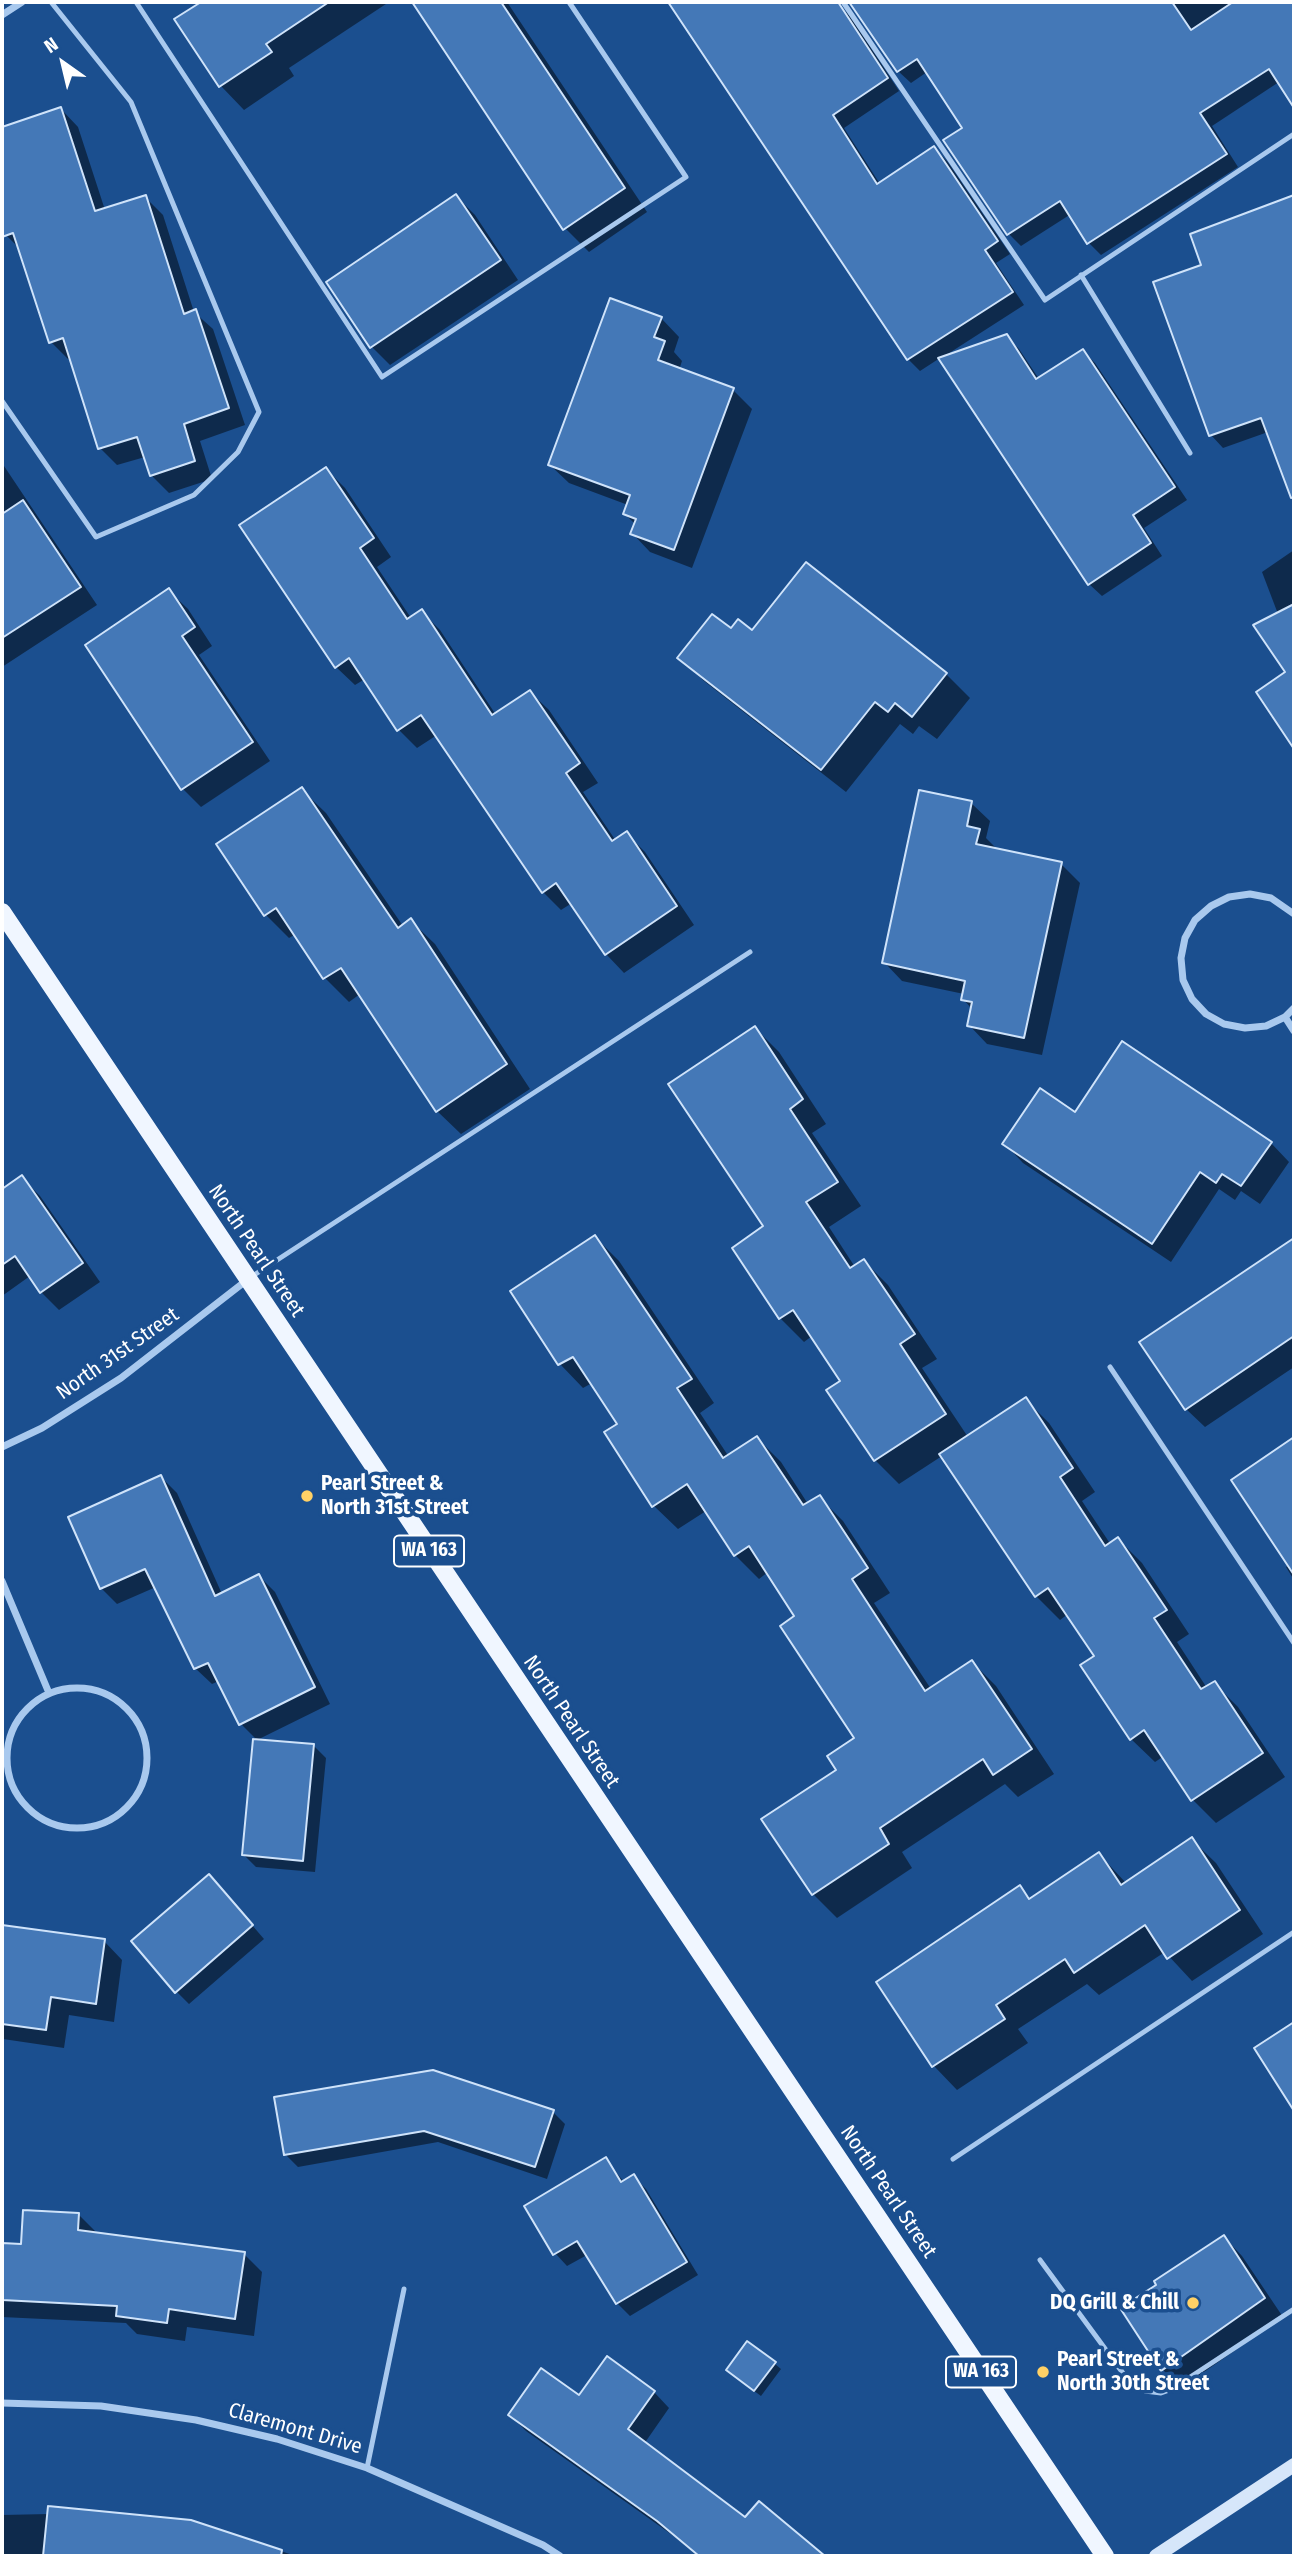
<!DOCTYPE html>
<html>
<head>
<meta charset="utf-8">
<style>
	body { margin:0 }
	#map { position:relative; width:1296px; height:2558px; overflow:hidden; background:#1b4f8f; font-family:"Fira Sans Condensed",sans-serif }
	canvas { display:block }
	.frame { position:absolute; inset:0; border:4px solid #fff; pointer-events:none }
	.north { position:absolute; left:28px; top:28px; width:70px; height:70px; -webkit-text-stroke:5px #1b4f8f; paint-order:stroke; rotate:326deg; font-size:19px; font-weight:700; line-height:28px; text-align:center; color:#fff }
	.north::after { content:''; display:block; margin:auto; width:24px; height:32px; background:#fff; clip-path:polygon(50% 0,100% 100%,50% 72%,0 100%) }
</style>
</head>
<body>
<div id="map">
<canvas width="1296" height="2558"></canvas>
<div class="frame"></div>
<div class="north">N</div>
</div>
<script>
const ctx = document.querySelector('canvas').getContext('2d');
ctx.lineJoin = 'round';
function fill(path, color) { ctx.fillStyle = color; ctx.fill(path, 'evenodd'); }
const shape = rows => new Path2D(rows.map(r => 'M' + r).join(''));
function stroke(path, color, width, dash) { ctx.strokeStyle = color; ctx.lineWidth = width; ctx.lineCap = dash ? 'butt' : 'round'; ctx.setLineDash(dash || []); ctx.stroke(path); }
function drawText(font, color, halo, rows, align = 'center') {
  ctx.font = font + ' "Fira Sans Condensed",sans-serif'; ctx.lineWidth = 7; ctx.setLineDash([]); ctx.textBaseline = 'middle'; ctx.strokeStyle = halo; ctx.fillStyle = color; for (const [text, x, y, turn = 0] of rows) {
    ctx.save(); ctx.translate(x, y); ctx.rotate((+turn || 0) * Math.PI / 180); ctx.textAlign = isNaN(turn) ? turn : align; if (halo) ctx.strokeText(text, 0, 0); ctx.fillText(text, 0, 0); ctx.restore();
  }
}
const shadow = shape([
	[204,2,389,2,289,68,294,76,244,110,221,86,177,20],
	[414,2,507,2,647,212,589,252,565,228],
	[670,2,820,2,826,11,838,4,850,16,899,91,844,128,880,184,934,148,947,161,1010,254,996,263,1024,305,943,357,1006,336,1019,349,1039,379,1083,351,1095,363,1187,500,1144,528,1162,556,1102,596,1089,584,940,358,920,371,908,359],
	[850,2,1294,2,1294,105,1279,82,1212,126,1238,167,1101,255,1088,242,1071,214,1021,246,1009,234,964,129,927,72,911,83,898,71],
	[61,109,78,127,105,210,145,197,163,215,194,312,213,329,245,425,200,441,212,479,169,493,151,475,145,457,117,465,100,448,71,358,68,359,51,342,21,250,6,235,2,223,2,129],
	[456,196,475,215,518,280,390,365,372,347],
	[1294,197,1294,455,1286,458,1268,432,1223,448,1211,435,1155,283,1203,266,1192,235],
	[661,318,679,337,674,352,682,361,679,370,733,390,752,409,692,568,650,552,632,533,635,524,625,514,628,505,569,483,550,465],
	[2,463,97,605,2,667],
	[326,469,345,488,391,557,377,567,411,618,422,612,440,630,496,715,530,692,549,710,598,783,583,792,616,841,626,833,645,852,694,925,624,973,606,954,572,903,561,910,543,892,437,735,417,748,399,730,365,679,355,685,336,667],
	[1294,550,1294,746,1259,693,1287,673,1278,614,1262,572],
	[806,564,946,674,970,698,937,739,919,726,913,734,900,724,846,792,704,681,680,658,731,630,752,632],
	[169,591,188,609,212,646,199,655,270,761,201,807,182,788],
	[302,790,326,813,403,926,411,921,435,944,530,1089,461,1134,437,1111,360,994,349,1002,325,978,296,934,289,938,265,914],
	[971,803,990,821,986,838,997,849,1061,864,1080,883,1042,1055,987,1044,969,1025,972,1009,963,999,964,994,902,981,884,962],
	[755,1028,779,1052,826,1124,812,1133,861,1206,829,1227,855,1267,864,1261,888,1285,937,1359,922,1368,968,1437,1026,1400,1049,1423,1095,1492,1082,1501,1111,1545,1118,1539,1142,1563,1189,1634,1177,1642,1207,1688,1214,1683,1238,1707,1285,1777,1216,1823,1192,1799,1164,1756,1155,1762,1131,1739,1096,1657,1068,1614,1060,1620,1036,1596,942,1456,899,1484,875,1460,829,1390,843,1382,812,1336,804,1342,780,1318,766,1227],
	[1075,1115,1271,1143,1289,1162,1260,1204,1241,1191,1235,1200,1219,1189,1171,1262,1023,1163,1005,1144],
	[21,1177,40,1196,100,1282,59,1310,41,1292,30,1276,2,1296,2,1191],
	[595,1237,619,1261,714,1403,700,1413,729,1457,757,1438,781,1462,808,1504,819,1497,843,1521,890,1593,874,1603,931,1689,972,1662,996,1686,1054,1774,1018,1797,1005,1784,902,1852,912,1868,837,1918,813,1894,838,1770,856,1739,797,1616,768,1572,759,1579,735,1555,706,1511,678,1529,654,1506,619,1425,592,1383,583,1388,560,1364,512,1291],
	[1294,1241,1294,1367,1205,1427,1186,1409,1142,1343],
	[1294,1439,1294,1580,1286,1567,1290,1565,1233,1481],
	[161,1477,177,1493,222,1594,259,1576,275,1592,330,1704,257,1740,241,1724,219,1681,212,1684,195,1668,156,1587,117,1604,101,1588],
	[314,1746,326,1758,315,1872,256,1867,244,1855],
	[1192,1840,1216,1863,1263,1934,1192,1981,1165,1952,1099,1995,1087,1984,1018,2029,1028,2043,957,2090,934,2066,878,1982,1020,1888,1031,1899,1099,1854,1126,1883],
	[221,1889,264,1939,189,2004,176,1991],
	[2,1926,104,1941,122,1960,114,2022,69,2015,64,2048,3,2039],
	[433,2072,553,2112,565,2124,547,2179,438,2142,298,2167,285,2154],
	[606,2160,624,2182,634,2177,646,2189,698,2275,630,2316,617,2303,587,2255,567,2266,555,2253],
	[78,2214,97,2233,244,2254,262,2272,254,2336,187,2327,185,2341,137,2334,126,2323,2,2317,2,2245,23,2246],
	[1224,2237,1242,2256,1283,2317,1181,2388,1162,2369],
	[775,2364,781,2369,761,2396,734,2376],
	[654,2392,669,2408,644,2444,746,2519,759,2503,823,2556,698,2556,675,2537,526,2431,510,2415,579,2398],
	[49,2514,191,2522,296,2556,2,2556,2,2515]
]);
const building = shape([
	[201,2,329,2,266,44,272,52,219,87,174,19,201,2],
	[412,2,501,2,625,188,563,230,412,2],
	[668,2,838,2,888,78,833,115,877,184,934,146,998,241,985,250,1013,292,907,360,668,2],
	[849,2,1172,2,1191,30,1233,2,1294,2,1294,108,1269,69,1200,113,1227,154,1087,244,1060,201,1007,235,943,140,962,128,917,59,897,72,849,2],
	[61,107,95,211,146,195,184,314,196,309,229,408,184,424,195,461,150,476,137,437,98,449,63,338,49,343,13,233,2,237,2,127,61,107],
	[456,194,501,260,370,348,326,282,456,194],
	[1294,195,1294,497,1291,498,1261,418,1209,436,1153,282,1201,265,1190,234,1294,195],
	[610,298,662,317,654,337,665,341,658,360,734,388,674,550,630,534,636,519,623,514,630,495,548,465,610,298],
	[1007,334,1036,379,1083,349,1175,487,1133,515,1151,543,1088,585,938,358,1007,334],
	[326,467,374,538,360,548,407,619,422,609,492,715,530,690,580,763,566,773,612,841,627,831,677,906,605,955,556,883,542,893,421,715,397,731,349,658,335,668,239,525,326,467],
	[23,500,81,587,2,638,2,514,23,500],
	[806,562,947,673,912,717,895,703,888,712,875,702,821,770,677,658,712,614,731,628,738,619,752,630,806,562],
	[169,588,195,627,182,636,253,742,181,790,85,645,169,588],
	[1294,604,1294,749,1256,692,1285,672,1253,625,1294,604],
	[302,787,398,928,411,918,507,1064,436,1112,341,968,323,979,276,908,264,916,216,844,302,787],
	[919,790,972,801,967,826,980,829,976,844,1062,862,1024,1038,967,1026,972,1002,961,1000,965,981,882,963,919,790],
	[755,1026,803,1099,790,1109,838,1182,806,1202,850,1268,864,1259,915,1334,900,1344,946,1414,874,1461,826,1390,840,1381,793,1310,779,1319,732,1248,763,1226,668,1084,755,1026],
	[1122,1041,1272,1142,1241,1186,1222,1174,1216,1183,1200,1172,1152,1244,1002,1144,1040,1088,1075,1112,1122,1041],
	[22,1175,83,1263,40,1293,15,1256,2,1265,2,1189,22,1175],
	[595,1235,692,1379,677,1388,723,1458,757,1436,803,1505,820,1495,868,1568,852,1579,925,1691,972,1660,1032,1749,993,1775,983,1759,880,1828,889,1844,812,1895,761,1819,836,1770,827,1756,854,1738,780,1626,794,1616,749,1546,734,1556,687,1484,652,1507,604,1432,617,1424,573,1357,558,1365,510,1291,595,1235],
	[1294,1238,1294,1336,1185,1410,1139,1342,1294,1238],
	[1026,1397,1073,1468,1060,1477,1105,1546,1118,1537,1167,1610,1154,1618,1201,1689,1215,1681,1263,1753,1191,1801,1144,1730,1130,1740,1080,1665,1094,1656,1048,1588,1035,1597,939,1454,1026,1397],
	[1294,1437,1294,1575,1231,1480,1294,1437],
	[161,1475,215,1596,259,1574,315,1687,239,1725,208,1663,194,1669,145,1569,100,1589,68,1517,161,1475],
	[253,1739,314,1744,303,1861,242,1855,253,1739],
	[1192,1837,1240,1910,1167,1959,1145,1925,1074,1973,1065,1959,996,2005,1005,2019,932,2067,876,1982,1020,1885,1029,1899,1099,1852,1121,1885,1192,1837],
	[209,1874,253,1925,175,1993,131,1941,209,1874],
	[2,1925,105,1939,96,2004,51,1997,46,2030,2,2024,2,1925],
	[1294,2022,1294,2111,1254,2048,1294,2022],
	[433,2070,554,2110,535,2167,424,2131,284,2155,274,2097,433,2070],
	[606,2157,621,2182,634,2174,687,2262,616,2304,577,2241,553,2255,524,2206,606,2157],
	[23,2210,79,2213,78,2230,245,2252,235,2319,169,2309,167,2323,116,2316,117,2306,2,2300,2,2243,21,2244,23,2210],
	[1224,2235,1265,2298,1161,2371,1120,2308,1156,2285,1154,2281,1224,2235],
	[747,2341,776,2362,754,2391,726,2370,747,2341],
	[607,2356,655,2391,628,2429,745,2517,759,2501,825,2556,699,2556,657,2521,508,2415,541,2368,579,2395,607,2356],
	[48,2506,191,2520,282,2550,281,2556,43,2556,48,2506]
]);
const service = shape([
	[136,2,382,377,686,177,569,2],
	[843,2,1045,300,1294,134],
	[1081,275,1190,453],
	[2,401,96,537,194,495,238,452,259,412,131,102,51,2],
	[251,1277,750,952],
	[1110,1367,1294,1643],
	[953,2159,1294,1932],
	[1040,2260,1128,2380,1145,2391,1161,2393,1172,2389,1294,2309],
	[367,2468,404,2289]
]);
const minor = shape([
	[2,15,22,2],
	[1294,914,1271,898,1250,894,1229,897,1211,906,1195,920,1185,938,1181,958,1183,980,1192,999,1206,1014,1224,1024,1245,1028,1266,1026,1285,1017,1294,1008],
	[1285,1017,1294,1031],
	[2,1447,42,1428,121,1378,247,1280],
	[2,1581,49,1693],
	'7 1758a70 70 0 1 1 140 0a70 70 0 1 1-140 0Z',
	[2,2403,101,2406,196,2420,277,2439,367,2468,543,2545,560,2556]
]);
const secondary = shape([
	[1156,2556,1294,2465]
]);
const primary = shape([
	[2,912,1105,2556]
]);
const markers = [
	[307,1496,7,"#ffd166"],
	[1193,2303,7,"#ffd166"],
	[1043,2372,7,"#ffd166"]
];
const shields = [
	[429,1551,70],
	[981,2372,70]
];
const shieldNames = [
	["WA 163",429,1551],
	["WA 163",981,2372]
];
const streetNames = [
	["North Pearl Street",256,1251,56],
	["North 31st Street",118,1354,-35],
	["North Pearl Street",571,1722,56],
	["North Pearl Street",888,2192,56],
	["Claremont Drive",295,2429,16]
];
const poiNames = [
	["Pearl Street &",321,1484],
	["North 31st Street",321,1508],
	["DQ Grill & Chill",1179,2303,"right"],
	["Pearl Street &",1057,2360],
	["North 30th Street",1057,2384]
];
fill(shadow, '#0007');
fill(building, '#4478b7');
stroke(building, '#cfe3fa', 2);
stroke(service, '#a9c9ee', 5);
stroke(minor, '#a9c9ee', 7);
stroke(secondary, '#d6e6fa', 14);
stroke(primary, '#f0f6ff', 18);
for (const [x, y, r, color] of markers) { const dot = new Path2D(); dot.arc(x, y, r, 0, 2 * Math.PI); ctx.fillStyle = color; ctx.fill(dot); stroke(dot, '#1b4f8f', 2.5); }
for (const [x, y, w] of shields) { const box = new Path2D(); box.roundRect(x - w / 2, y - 15.5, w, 31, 5); ctx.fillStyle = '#1b4f8f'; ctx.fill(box); stroke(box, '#fff', 2); }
drawText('bold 19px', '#fff', null, shieldNames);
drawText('21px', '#fff', '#1b4f8f', streetNames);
drawText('bold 21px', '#fff', '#1b4f8f', poiNames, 'left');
</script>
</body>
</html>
